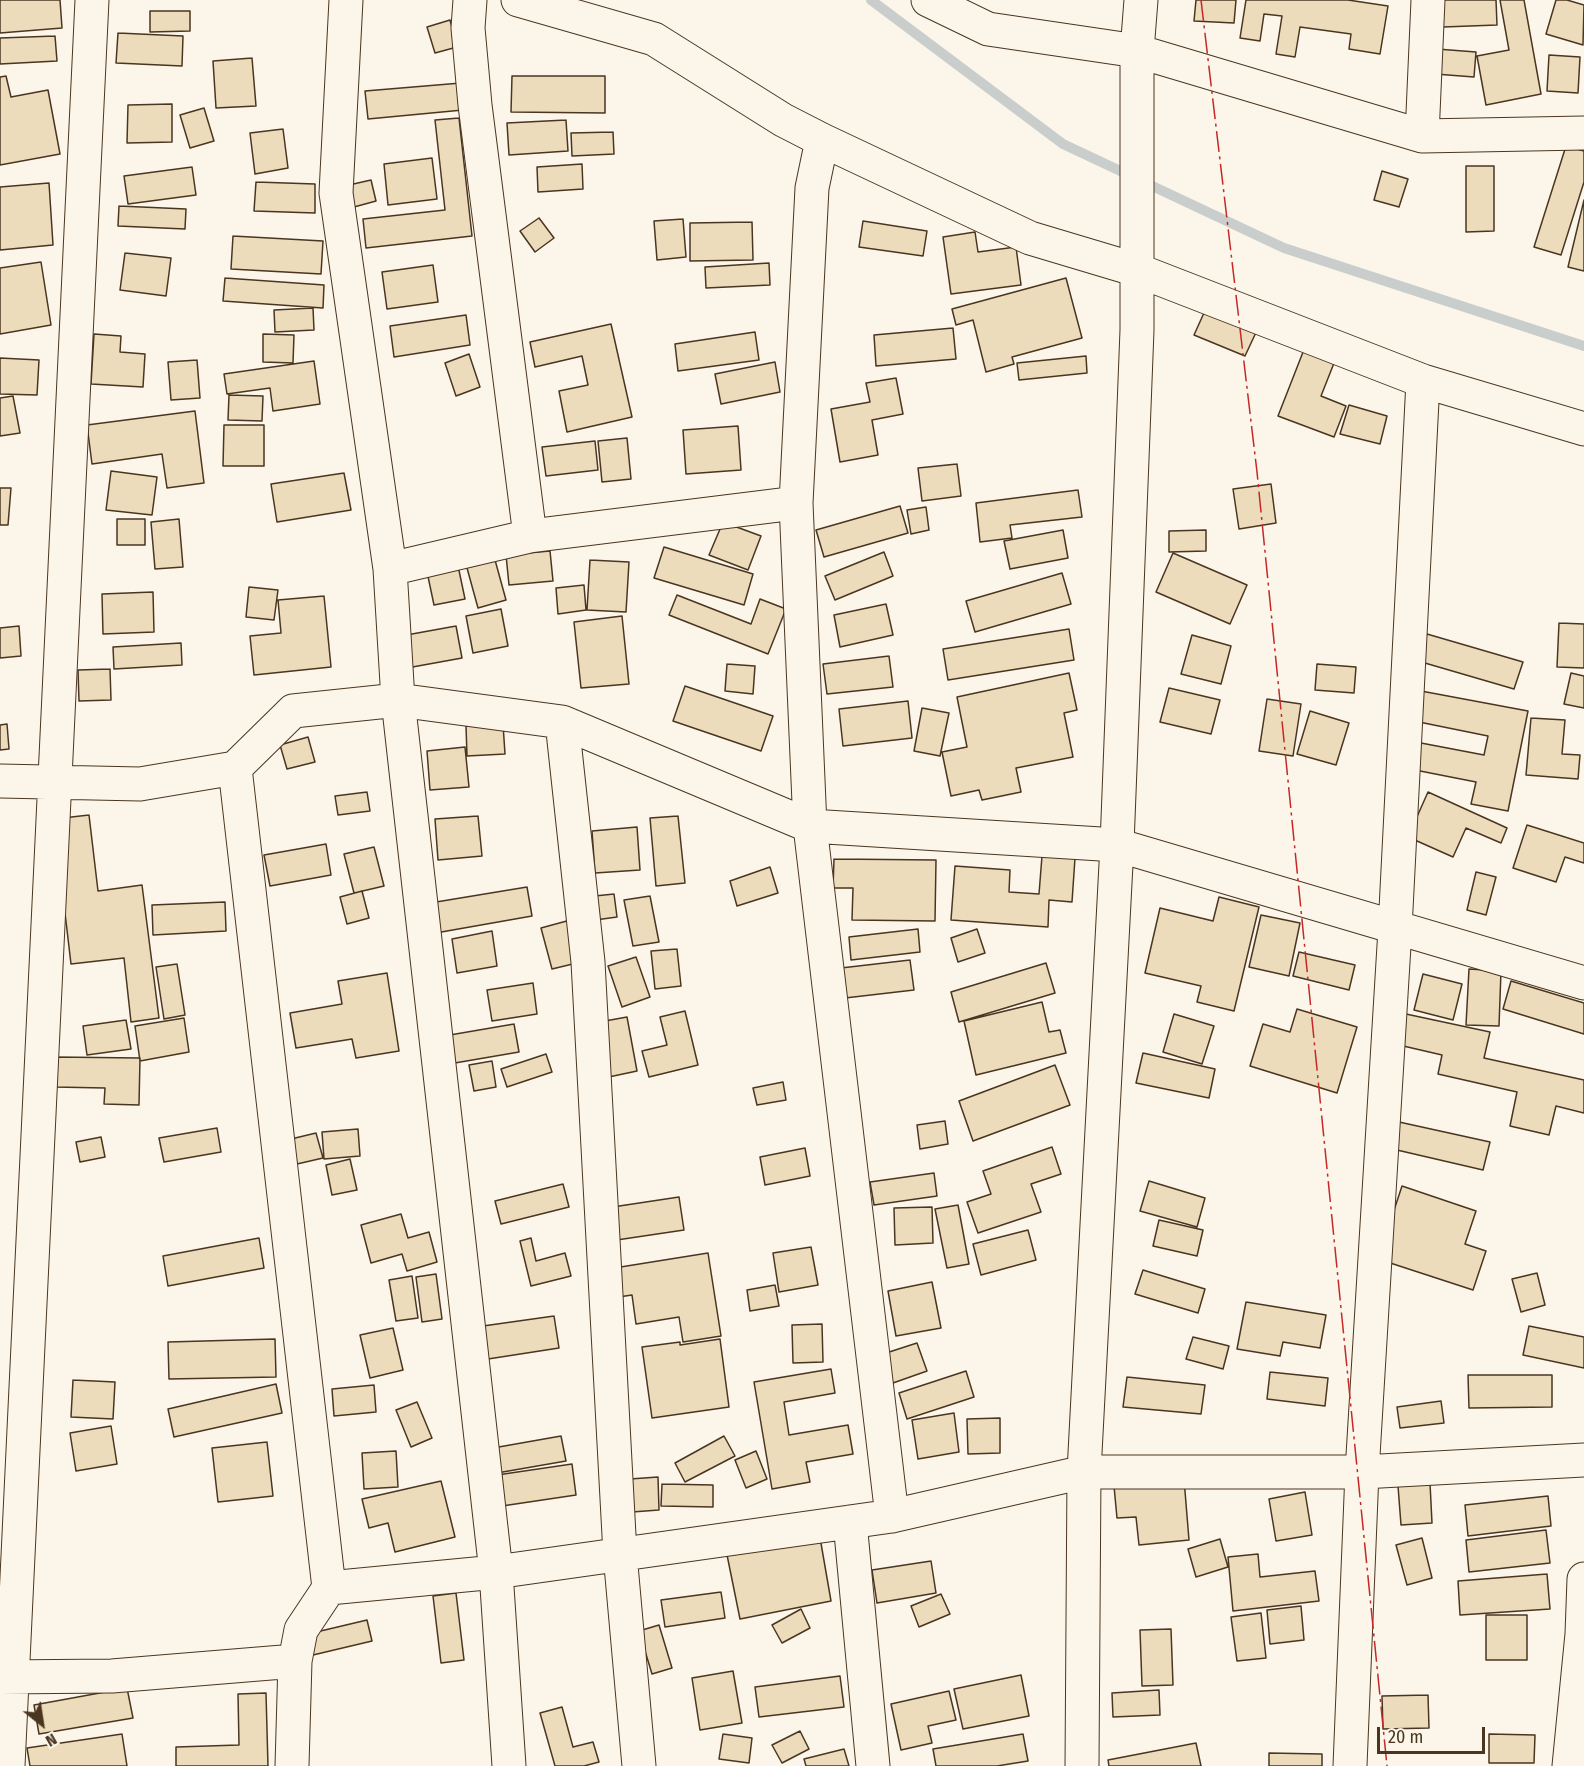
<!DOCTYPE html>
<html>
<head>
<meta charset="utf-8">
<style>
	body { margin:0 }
	#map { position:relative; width:1584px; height:1766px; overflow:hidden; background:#fbf6e9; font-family:"Fira Sans Condensed",sans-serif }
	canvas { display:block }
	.north { position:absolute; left:12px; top:1694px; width:60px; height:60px; -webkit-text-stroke:4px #fbf6e9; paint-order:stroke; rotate:150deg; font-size:16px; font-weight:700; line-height:24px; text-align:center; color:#4a3520 }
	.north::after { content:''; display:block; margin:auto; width:21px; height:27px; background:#4a3520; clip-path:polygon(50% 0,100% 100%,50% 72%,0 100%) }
	.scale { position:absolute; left:1377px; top:1727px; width:108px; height:27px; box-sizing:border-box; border:3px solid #4a3520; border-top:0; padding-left:8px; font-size:18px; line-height:21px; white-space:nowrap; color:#4a3520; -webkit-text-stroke:4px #fbf6e9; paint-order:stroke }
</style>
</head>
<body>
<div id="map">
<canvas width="1584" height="1766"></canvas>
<div class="north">N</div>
<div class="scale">20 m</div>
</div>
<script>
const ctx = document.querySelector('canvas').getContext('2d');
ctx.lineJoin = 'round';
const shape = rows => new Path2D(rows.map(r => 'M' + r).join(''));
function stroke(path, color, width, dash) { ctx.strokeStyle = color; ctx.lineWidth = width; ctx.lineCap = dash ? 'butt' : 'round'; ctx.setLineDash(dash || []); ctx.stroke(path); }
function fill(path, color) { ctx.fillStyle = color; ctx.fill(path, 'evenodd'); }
const stream = shape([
	[871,0,1063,144,1284,248,1584,346]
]);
const building = shape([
	[0,0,60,0,62,28,0,33,0,0],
	[1196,0,1236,0,1234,23,1194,21,1196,0],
	[1246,0,1348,0,1388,6,1380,54,1349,49,1351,34,1300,27,1295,57,1276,54,1282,16,1264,14,1260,41,1240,38,1246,0],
	[1441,0,1496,0,1497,25,1443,27,1441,0],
	[1500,0,1524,0,1541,94,1486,105,1477,56,1509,50,1500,0],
	[1556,0,1567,0,1584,5,1583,45,1546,34,1556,0],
	[150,11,190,11,190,31,150,32,150,11],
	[450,20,457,47,435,53,427,27,450,20],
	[118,33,183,36,182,66,116,63,118,33],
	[55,36,57,61,0,64,0,38,55,36],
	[1437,49,1476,52,1474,77,1435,74,1437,49],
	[1549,55,1580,57,1578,93,1547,91,1549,55],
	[252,58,256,106,216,108,213,61,252,58],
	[6,76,11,97,48,90,60,154,0,165,0,77,6,76],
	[512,76,605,76,605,113,511,112,512,76],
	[461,83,463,110,368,119,365,91,461,83],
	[172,104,172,142,127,143,128,105,172,104],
	[204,108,214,141,190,148,180,115,204,108],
	[459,118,472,236,366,248,363,219,445,210,435,120,459,118],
	[566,120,568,151,509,155,507,123,566,120],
	[283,129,288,168,255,174,250,133,283,129],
	[613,132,614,154,572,156,571,133,613,132],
	[1566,146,1584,151,1584,182,1561,255,1534,247,1566,146],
	[432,158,437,199,388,205,384,164,432,158],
	[582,164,583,189,538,192,537,167,582,164],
	[1466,166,1494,166,1494,231,1466,232,1466,166],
	[192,167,196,195,128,204,124,176,192,167],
	[1382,171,1408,179,1399,207,1374,200,1382,171],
	[371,180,376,201,354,207,349,185,371,180],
	[256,182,315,184,315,213,254,211,256,182],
	[49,183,53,245,0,250,0,187,49,183],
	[1584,200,1584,271,1568,267,1584,200],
	[119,206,186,209,185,229,118,226,119,206],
	[539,218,554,238,535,252,520,231,539,218],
	[683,219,686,257,657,260,654,221,683,219],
	[863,221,927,231,923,256,859,247,863,221],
	[752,222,753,260,690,261,690,223,752,222],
	[975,232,978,252,1016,247,1021,285,951,294,943,237,975,232],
	[233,236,323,241,321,274,231,269,233,236],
	[125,253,171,258,166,296,120,290,125,253],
	[41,262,51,325,0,334,0,268,41,262],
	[769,263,770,285,706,288,705,267,769,263],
	[433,265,438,302,387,309,382,272,433,265],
	[225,278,324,285,323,308,223,301,225,278],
	[1066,278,1082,338,1012,357,1014,364,986,372,973,320,956,325,952,309,1066,278],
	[1208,304,1259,326,1245,356,1194,335,1208,304],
	[313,308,314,330,275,332,274,310,313,308],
	[466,315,470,345,394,357,390,326,466,315],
	[611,324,632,417,567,432,559,391,588,385,582,356,535,367,530,342,611,324],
	[953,328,956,359,876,366,874,335,953,328],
	[755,332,759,360,678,371,675,344,755,332],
	[94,334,121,336,120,352,145,354,143,387,91,384,94,334],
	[263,334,294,335,293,363,263,362,263,334],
	[1305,347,1336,358,1321,396,1346,406,1334,437,1278,416,1305,347],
	[469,354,480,387,456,396,445,363,469,354],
	[1086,356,1087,373,1019,380,1017,363,1086,356],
	[0,358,39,360,37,395,0,394,0,358],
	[197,360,200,398,171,400,168,362,197,360],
	[314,361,320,404,273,411,270,388,227,394,224,374,314,361],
	[775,362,780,392,721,404,715,374,775,362],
	[896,378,903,414,872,420,878,455,840,462,831,409,870,402,866,383,896,378],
	[229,395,263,396,262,421,228,420,229,395],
	[13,396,20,433,0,436,0,398,13,396],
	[1349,405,1387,416,1380,444,1340,434,1349,405],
	[195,411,204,483,167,488,162,454,92,464,87,425,195,411],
	[224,425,264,425,264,466,223,466,224,425],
	[738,426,741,470,686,474,683,430,738,426],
	[627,438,631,479,602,482,598,441,627,438],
	[595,441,598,470,546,476,542,447,595,441],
	[957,464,961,496,922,501,918,468,957,464],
	[111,471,157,477,152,515,106,510,111,471],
	[344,473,351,510,277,522,271,484,344,473],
	[1271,484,1276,523,1239,529,1233,489,1271,484],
	[0,488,11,488,8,525,0,525,0,488],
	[1078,490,1082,517,1010,525,1012,538,980,542,976,503,1078,490],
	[900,506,908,533,824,557,816,530,900,506],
	[926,507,929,530,911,534,907,510,926,507],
	[117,519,145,519,145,545,117,545,117,519],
	[179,519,183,567,155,569,151,522,179,519],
	[723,522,761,536,748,570,709,555,723,522],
	[1063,530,1068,558,1010,569,1004,541,1063,530],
	[1206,530,1206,551,1169,552,1169,531,1206,530],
	[664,547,753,574,744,605,654,578,664,547],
	[492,549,506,600,478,608,464,557,492,549],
	[550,551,553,581,509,585,506,555,550,551],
	[884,552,893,576,835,600,825,576,884,552],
	[1173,553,1247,585,1230,624,1156,592,1173,553],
	[590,560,629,562,626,612,587,610,590,560],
	[457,561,465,599,434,605,426,567,457,561],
	[1062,573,1071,604,975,632,966,601,1062,573],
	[584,585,586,610,558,614,556,588,584,585],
	[249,587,278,590,274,620,246,617,249,587],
	[153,592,154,632,103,634,102,594,153,592],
	[677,595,751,624,760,599,786,609,768,654,669,615,677,595],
	[324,596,331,667,254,675,250,636,281,633,278,600,324,596],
	[886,604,893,635,840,647,834,615,886,604],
	[501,609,508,646,473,653,466,616,501,609],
	[622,616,629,684,581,688,574,622,622,616],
	[1559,623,1584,624,1584,668,1557,667,1559,623],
	[19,626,21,656,0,658,0,628,19,626],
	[456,626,462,658,407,668,401,636,456,626],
	[1069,629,1074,660,948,680,943,649,1069,629],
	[1427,634,1523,662,1514,689,1418,661,1427,634],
	[1192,635,1231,646,1221,684,1181,674,1192,635],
	[181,643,182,665,114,669,113,647,181,643],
	[889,656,893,687,827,694,823,664,889,656],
	[727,664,755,666,753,694,725,691,727,664],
	[1317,664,1356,667,1354,693,1315,690,1317,664],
	[110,669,111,700,79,701,78,670,110,669],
	[1069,673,1077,710,1064,713,1073,757,1016,768,1021,792,982,800,979,790,951,796,942,752,967,747,957,697,1069,673],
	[1571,673,1584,676,1584,708,1564,704,1571,673],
	[685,686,773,716,761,751,673,721,685,686],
	[1169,688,1220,700,1211,734,1160,722,1169,688],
	[1421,691,1528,711,1508,811,1471,804,1476,782,1415,770,1421,743,1484,755,1488,736,1414,721,1421,691],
	[1267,699,1301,704,1293,756,1259,751,1267,699],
	[908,701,912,738,843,746,839,709,908,701],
	[922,708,949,713,940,756,914,751,922,708],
	[1310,711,1349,723,1336,765,1297,754,1310,711],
	[1531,718,1565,720,1562,754,1580,755,1578,779,1526,775,1531,718],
	[7,724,9,749,0,750,0,725,7,724],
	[503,724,505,754,467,756,466,726,503,724],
	[308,737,315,762,287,769,280,745,308,737],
	[465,747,469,787,430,790,427,751,465,747],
	[367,792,370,811,338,815,335,796,367,792],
	[1428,792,1507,828,1501,843,1466,828,1453,857,1408,837,1428,792],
	[89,815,98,891,142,885,159,1018,131,1022,124,958,71,964,54,819,89,815],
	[478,816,482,856,438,860,435,819,478,816],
	[678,816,685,883,656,886,650,818,678,816],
	[1527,825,1584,843,1584,863,1565,857,1556,882,1513,868,1527,825],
	[637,827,640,870,595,873,592,831,637,827],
	[326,844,331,875,270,886,264,855,326,844],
	[374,847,384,886,354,893,344,854,374,847],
	[1042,856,1075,858,1072,902,1049,900,1048,927,951,920,955,866,1010,870,1009,892,1039,894,1042,856],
	[834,859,936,860,935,921,852,920,853,888,833,888,834,859],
	[770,867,778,893,737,906,730,881,770,867],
	[1476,872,1496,877,1486,915,1467,910,1476,872],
	[527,887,532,916,430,934,424,904,527,887],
	[362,891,369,918,347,924,340,897,362,891],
	[614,894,617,917,588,921,585,897,614,894],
	[650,896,659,942,633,946,624,900,650,896],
	[1219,897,1259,907,1234,1011,1197,1002,1201,986,1145,973,1160,908,1213,921,1219,897],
	[225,902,226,931,153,935,152,905,225,902],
	[1261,915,1300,923,1289,976,1249,967,1261,915],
	[574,919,585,961,552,969,541,928,574,919],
	[918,929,920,952,851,960,849,937,918,929],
	[977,929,985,953,958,962,951,938,977,929],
	[492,931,497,966,457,973,452,939,492,931],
	[677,949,681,986,655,989,651,951,677,949],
	[1299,952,1355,965,1349,990,1293,976,1299,952],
	[636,957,650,997,622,1007,608,966,636,957],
	[910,960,914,990,845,998,841,968,910,960],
	[1046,963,1055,993,959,1022,951,992,1046,963],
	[177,964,185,1015,164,1019,156,967,177,964],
	[1469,969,1501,971,1499,1026,1466,1025,1469,969],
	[387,973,399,1051,356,1058,352,1039,296,1048,290,1013,342,1004,338,981,387,973],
	[1423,974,1462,984,1453,1020,1414,1010,1423,974],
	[1511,981,1584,1003,1584,1034,1503,1009,1511,981],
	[533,983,537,1014,492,1021,487,990,533,983],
	[1042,1002,1049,1032,1060,1030,1066,1053,976,1075,964,1021,1042,1002],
	[1297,1009,1357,1027,1337,1093,1250,1066,1263,1024,1290,1032,1297,1009],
	[685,1011,698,1065,649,1077,642,1051,667,1045,660,1017,685,1011],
	[1174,1014,1214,1026,1202,1064,1163,1052,1174,1014],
	[1406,1014,1490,1032,1484,1058,1584,1080,1584,1113,1556,1106,1549,1135,1510,1126,1517,1092,1438,1074,1442,1055,1399,1045,1406,1014],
	[627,1017,637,1071,604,1078,594,1023,627,1017],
	[184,1018,189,1052,140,1061,135,1026,184,1018],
	[126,1020,131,1049,87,1055,83,1026,126,1020],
	[514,1024,519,1052,449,1064,444,1036,514,1024],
	[1143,1053,1215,1069,1209,1098,1136,1083,1143,1053],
	[546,1054,552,1072,507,1087,501,1069,546,1054],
	[54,1057,140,1058,139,1105,104,1104,105,1088,54,1087,54,1057],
	[492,1061,496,1087,474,1091,469,1065,492,1061],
	[1055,1065,1070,1105,973,1141,959,1101,1055,1065],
	[783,1082,786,1100,757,1105,753,1088,783,1082],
	[1390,1120,1490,1142,1483,1170,1384,1147,1390,1120],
	[945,1121,948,1144,920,1149,917,1125,945,1121],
	[217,1128,221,1152,164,1162,159,1138,217,1128],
	[358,1129,360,1156,324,1159,322,1132,358,1129],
	[316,1133,323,1158,297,1164,291,1139,316,1133],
	[101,1137,105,1157,80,1162,76,1142,101,1137],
	[1052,1147,1061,1174,1031,1184,1041,1212,978,1233,967,1202,991,1194,983,1171,1052,1147],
	[805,1148,810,1176,765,1185,760,1157,805,1148],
	[350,1159,357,1190,332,1195,326,1165,350,1159],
	[934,1173,937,1196,874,1205,870,1182,934,1173],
	[1149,1181,1205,1198,1197,1227,1140,1211,1149,1181],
	[563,1184,569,1207,501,1224,495,1201,563,1184],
	[1402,1186,1476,1211,1465,1244,1486,1251,1473,1290,1378,1259,1402,1186],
	[679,1197,684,1230,610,1241,606,1208,679,1197],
	[958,1205,969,1264,947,1268,935,1209,958,1205],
	[932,1207,933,1243,895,1245,894,1208,932,1207],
	[401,1214,408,1238,429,1232,437,1262,407,1271,402,1254,371,1263,361,1225,401,1214],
	[1159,1220,1203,1230,1197,1256,1153,1246,1159,1220],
	[1028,1230,1036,1260,981,1275,973,1244,1028,1230],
	[259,1238,264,1268,168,1286,163,1256,259,1238],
	[531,1238,536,1261,565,1253,571,1276,531,1286,520,1241,531,1238],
	[811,1247,818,1285,779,1292,773,1253,811,1247],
	[708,1253,721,1336,683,1342,679,1317,636,1324,632,1295,612,1298,608,1269,708,1253],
	[1143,1270,1205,1289,1198,1313,1135,1294,1143,1270],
	[1537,1273,1545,1305,1521,1312,1512,1279,1537,1273],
	[436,1274,442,1319,422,1322,416,1277,436,1274],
	[412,1276,418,1318,396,1321,389,1280,412,1276],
	[932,1282,941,1328,896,1336,888,1291,932,1282],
	[775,1285,779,1306,750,1311,747,1290,775,1285],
	[1246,1302,1326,1315,1320,1348,1283,1342,1280,1356,1237,1349,1246,1302],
	[554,1316,559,1348,488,1359,483,1326,554,1316],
	[822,1324,823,1362,793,1363,792,1325,822,1324],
	[1529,1326,1584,1337,1584,1368,1523,1355,1529,1326],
	[393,1328,403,1370,370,1378,360,1335,393,1328],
	[1193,1337,1229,1346,1223,1369,1186,1359,1193,1337],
	[275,1339,276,1377,169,1379,168,1342,275,1339],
	[720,1339,729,1407,652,1418,642,1347,680,1342,680,1345,720,1339],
	[917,1343,927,1371,893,1383,883,1354,917,1343],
	[831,1369,835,1393,784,1402,789,1435,848,1425,853,1454,806,1462,810,1482,772,1489,754,1382,831,1369],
	[966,1371,974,1397,907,1419,899,1393,966,1371],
	[1270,1372,1328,1378,1325,1406,1267,1399,1270,1372],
	[1468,1375,1552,1375,1552,1407,1469,1408,1468,1375],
	[1127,1377,1205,1385,1201,1414,1123,1407,1127,1377],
	[73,1380,115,1382,113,1419,71,1417,73,1380],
	[276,1384,282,1413,174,1437,168,1409,276,1384],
	[374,1385,376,1412,334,1416,332,1389,374,1385],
	[1441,1401,1444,1423,1400,1428,1397,1407,1441,1401],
	[417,1402,432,1438,411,1447,396,1410,417,1402],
	[954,1413,959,1452,918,1459,912,1420,954,1413],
	[1000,1418,1000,1453,968,1454,967,1419,1000,1418],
	[111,1426,117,1464,76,1471,70,1433,111,1426],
	[561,1436,566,1461,497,1473,493,1448,561,1436],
	[724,1436,735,1456,685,1482,675,1463,724,1436],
	[267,1442,273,1496,218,1502,212,1448,267,1442],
	[396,1451,398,1487,364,1489,362,1453,396,1451],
	[756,1451,767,1479,746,1488,735,1460,756,1451],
	[572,1464,576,1495,502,1506,497,1475,572,1464],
	[658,1477,659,1510,632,1512,630,1479,658,1477],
	[1184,1479,1189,1540,1139,1545,1136,1517,1117,1518,1114,1486,1184,1479],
	[441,1481,455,1537,395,1552,388,1523,369,1528,362,1499,441,1481],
	[1430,1483,1432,1523,1401,1525,1398,1486,1430,1483],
	[662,1484,713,1485,713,1507,661,1506,662,1484],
	[1305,1492,1312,1535,1276,1541,1269,1499,1305,1492],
	[1548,1496,1551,1526,1468,1536,1465,1505,1548,1496],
	[818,1526,831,1601,740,1619,725,1545,818,1526],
	[1546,1530,1550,1563,1469,1572,1466,1540,1546,1530],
	[1422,1538,1432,1578,1407,1585,1396,1545,1422,1538],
	[1220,1539,1228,1567,1196,1577,1188,1549,1220,1539],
	[1258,1554,1260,1577,1315,1571,1319,1601,1233,1611,1228,1557,1258,1554],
	[931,1561,936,1593,877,1603,872,1570,931,1561],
	[1547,1574,1550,1609,1460,1615,1458,1581,1547,1574],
	[721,1592,725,1618,665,1627,661,1600,721,1592],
	[456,1593,464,1660,441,1663,433,1596,456,1593],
	[941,1594,950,1614,919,1627,911,1606,941,1594],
	[1301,1606,1304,1640,1270,1644,1267,1610,1301,1606],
	[801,1609,810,1628,782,1643,772,1625,801,1609],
	[1261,1613,1266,1658,1237,1661,1231,1617,1261,1613],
	[1486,1615,1527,1615,1527,1660,1486,1660,1486,1615],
	[367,1620,372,1641,313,1655,308,1634,367,1620],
	[659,1625,672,1668,652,1674,639,1631,659,1625],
	[1171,1629,1173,1685,1142,1686,1140,1630,1171,1629],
	[733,1671,742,1723,700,1730,692,1678,733,1671],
	[1021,1675,1029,1716,963,1729,954,1689,1021,1675],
	[840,1676,844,1707,759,1717,755,1687,840,1676],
	[127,1688,133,1718,39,1734,34,1705,127,1688],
	[1159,1690,1160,1715,1113,1717,1112,1693,1159,1690],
	[949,1691,956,1720,928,1726,932,1743,901,1750,891,1704,949,1691],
	[266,1693,268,1766,176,1766,176,1747,239,1745,238,1694,266,1693],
	[1428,1695,1429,1728,1383,1729,1382,1696,1428,1695],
	[562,1707,573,1747,593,1742,599,1762,584,1766,555,1766,540,1713,562,1707],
	[800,1731,809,1749,782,1763,772,1745,800,1731],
	[122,1734,127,1766,30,1766,27,1748,122,1734],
	[723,1734,752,1738,749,1763,719,1759,723,1734],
	[1023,1734,1028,1761,997,1766,936,1766,933,1749,1023,1734],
	[1489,1734,1535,1735,1534,1763,1489,1763,1489,1734],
	[1196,1743,1201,1766,1109,1766,1108,1760,1196,1743],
	[844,1749,849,1766,806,1766,804,1759,844,1749],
	[1269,1753,1322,1754,1322,1766,1269,1766,1269,1753]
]);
const minor = shape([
	[346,0,336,193,390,569,398,700,496,1572,509,1766],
	[470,0,468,28,475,105,530,536],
	[518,0,654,39,783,120,822,140,812,188,796,503,810,826,892,1516],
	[928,0,988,29,1137,51,1422,136,1584,133],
	[1422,136,1428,0],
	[822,140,1030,238,1137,270,1423,381,1584,429],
	[390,569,530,536,796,503],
	[562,722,588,962,620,1554,639,1766],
	[235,768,329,1588,301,1630,295,1661,292,1766],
	[0,781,140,784,235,768,293,711,398,700,562,722,810,826,1117,845,1584,983],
	[850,1522,873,1766],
	[329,1588,496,1572,892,1516,1084,1472,1362,1472,1584,1460],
	[0,1677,112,1676,295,1661],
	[8,1766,92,0],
	[1082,1766,1084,1472,1117,845,1137,330,1137,51,1141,0],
	[1350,1766,1362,1472,1395,929,1423,381],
	[1569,1766,1582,1634,1584,1579]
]);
const power = shape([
	[1201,0,1257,472,1387,1766]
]);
stroke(stream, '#c9cecd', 10);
fill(building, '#ecdcbc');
stroke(building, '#4a3520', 1.5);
stroke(minor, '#4a3520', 35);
stroke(minor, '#fbf6e9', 33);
stroke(power, '#c62828', 1.5, [21, 4.5, 3, 4.5]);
</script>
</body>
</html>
